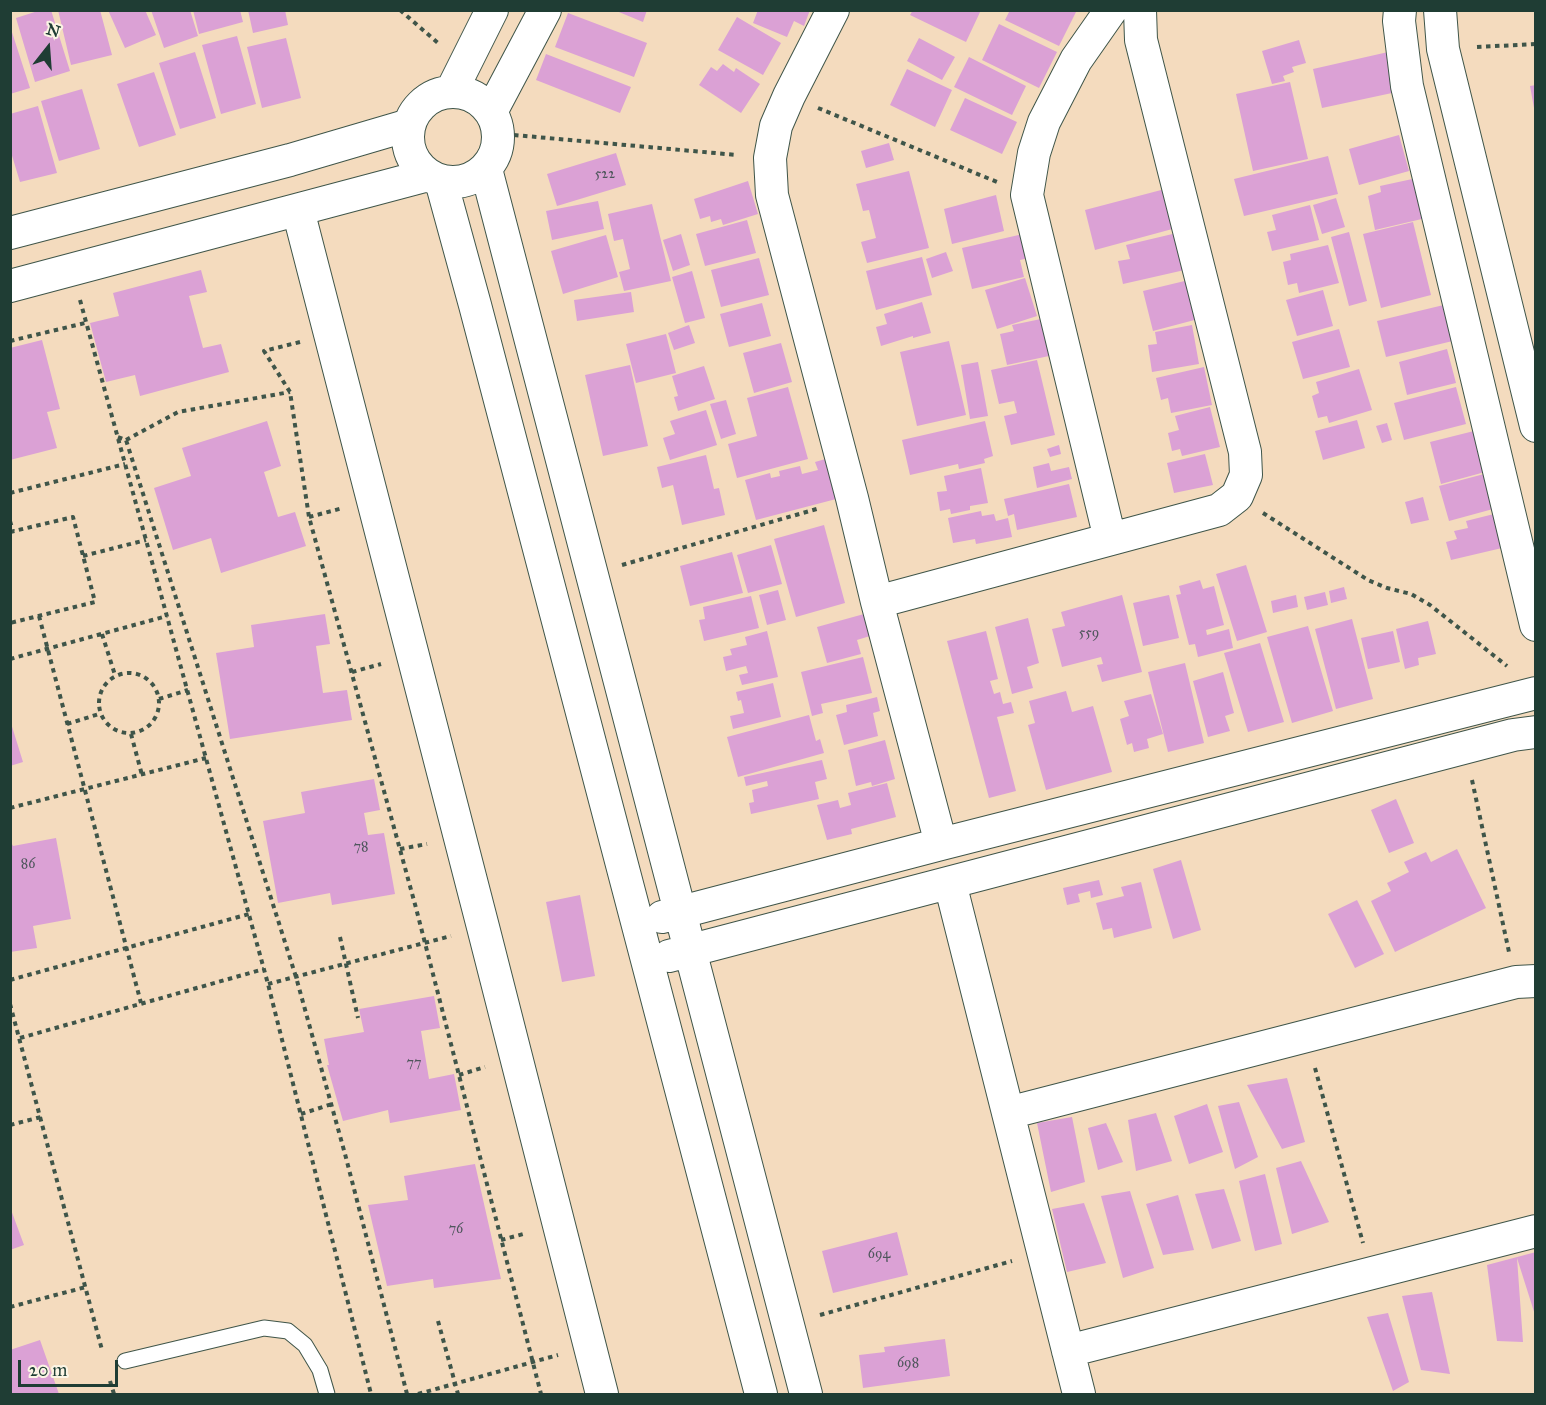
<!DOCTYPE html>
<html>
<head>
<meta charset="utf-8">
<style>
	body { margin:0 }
	#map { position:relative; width:1546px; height:1405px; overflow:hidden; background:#f4dbbe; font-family:"IM FELL Great Primer",serif }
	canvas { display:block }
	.frame { position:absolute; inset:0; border:12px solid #1f3d34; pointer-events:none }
	.north { position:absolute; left:18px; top:18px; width:60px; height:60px; -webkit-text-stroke:4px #fcf5e5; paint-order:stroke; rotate:17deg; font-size:16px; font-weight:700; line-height:24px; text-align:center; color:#1f3d34 }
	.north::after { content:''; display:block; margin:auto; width:21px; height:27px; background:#1f3d34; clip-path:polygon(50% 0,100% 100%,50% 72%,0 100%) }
	.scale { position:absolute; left:18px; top:1360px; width:100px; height:27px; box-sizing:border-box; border:3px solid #1f3d34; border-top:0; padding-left:8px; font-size:18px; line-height:21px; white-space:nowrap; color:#1f3d34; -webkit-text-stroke:4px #fcf5e5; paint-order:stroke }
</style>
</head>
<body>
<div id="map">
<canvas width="1546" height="1405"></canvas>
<div class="frame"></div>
<div class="north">N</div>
<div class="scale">20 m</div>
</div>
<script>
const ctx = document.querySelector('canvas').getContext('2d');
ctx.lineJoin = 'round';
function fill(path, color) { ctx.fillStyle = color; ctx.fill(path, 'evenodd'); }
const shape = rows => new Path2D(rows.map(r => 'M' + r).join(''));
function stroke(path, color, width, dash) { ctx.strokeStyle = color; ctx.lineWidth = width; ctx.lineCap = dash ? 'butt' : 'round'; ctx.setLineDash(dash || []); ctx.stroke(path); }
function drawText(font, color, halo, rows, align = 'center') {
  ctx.font = font + ' "IM FELL Great Primer",serif'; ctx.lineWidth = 4.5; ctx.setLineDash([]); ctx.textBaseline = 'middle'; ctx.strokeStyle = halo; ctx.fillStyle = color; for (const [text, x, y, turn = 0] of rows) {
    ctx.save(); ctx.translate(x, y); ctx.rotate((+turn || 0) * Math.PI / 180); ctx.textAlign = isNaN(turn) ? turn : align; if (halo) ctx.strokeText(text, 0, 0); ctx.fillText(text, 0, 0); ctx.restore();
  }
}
const building = shape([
	[41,10,51,10,70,71,35,82,16,18],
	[58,10,100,10,112,55,71,65],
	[108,10,145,10,156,35,125,48],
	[151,10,190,10,198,36,164,48],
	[193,10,240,10,243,22,199,34],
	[248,10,285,10,288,25,253,33],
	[614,10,647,10,643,22],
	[758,10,810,10,804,26,794,21,787,37,753,23],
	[913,10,981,10,966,42,910,15],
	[1010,10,1077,10,1059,46,1005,20],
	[568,13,647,43,634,77,555,47],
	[737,17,781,43,763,75,718,50],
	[999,24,1057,52,1039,88,982,60],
	[10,26,30,88,10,94],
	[237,36,256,104,221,114,202,45],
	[286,38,301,98,262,108,247,47],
	[919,38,955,57,942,80,907,61],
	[1299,40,1306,63,1292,67,1294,72,1283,76,1285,81,1272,84,1262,51],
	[1397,50,1406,90,1322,108,1313,69],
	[195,52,216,118,180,129,159,63],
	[546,54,631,87,620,113,536,80],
	[969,57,1026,86,1012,115,954,87],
	[723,64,734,72,736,68,760,84,741,113,699,85,711,67,717,71],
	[907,69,952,90,935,127,890,105],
	[154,72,176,135,139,147,117,84],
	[1290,82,1308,159,1253,171,1236,94],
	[1536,85,1536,107,1534,108,1530,86],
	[82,89,100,149,59,161,41,101],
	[965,98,1017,122,1002,154,950,130],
	[38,106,57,173,20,182,10,149,10,114],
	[1399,135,1409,171,1359,185,1349,149],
	[889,143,894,160,866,168,861,151],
	[616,153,626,185,557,206,547,174],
	[1328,156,1338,194,1244,216,1234,179],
	[909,171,929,248,867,263,861,242,876,238,869,210,863,211,856,184],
	[1417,178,1426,218,1375,230,1368,196,1381,192,1380,186],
	[748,181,758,214,723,225,721,219,711,222,710,216,700,219,694,199],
	[1165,189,1176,228,1095,250,1085,210],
	[996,195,1004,231,952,244,944,209],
	[1336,198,1345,227,1322,234,1313,205],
	[598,201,604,229,552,240,546,211],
	[652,204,671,281,624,291,619,272,630,269,623,239,614,241,608,214],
	[1310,205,1319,240,1272,251,1267,232,1276,230,1272,215],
	[747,220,756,253,705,266,696,234],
	[1413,222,1431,295,1381,308,1363,234],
	[1181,232,1189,269,1123,284,1118,261,1130,259,1126,245],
	[1349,232,1367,301,1349,306,1331,237],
	[681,234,690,265,673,271,663,240],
	[1023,234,1029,258,1020,260,1024,277,972,289,962,248],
	[606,235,618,277,563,294,551,251],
	[1328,245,1339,283,1299,293,1297,283,1288,285,1283,262,1291,260,1290,254],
	[946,252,953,271,932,278,926,259],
	[922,257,932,295,876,310,866,271],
	[759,258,769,295,721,307,711,270],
	[201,270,207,292,189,296,203,348,221,344,229,372,140,396,135,375,106,382,90,323,119,316,113,293],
	[692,271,705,318,685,323,672,277],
	[1025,278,1037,316,997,329,985,290],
	[1193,279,1202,318,1153,331,1143,291],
	[1323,290,1333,326,1297,336,1286,300],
	[631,292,634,312,577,321,574,300],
	[922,302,931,333,913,338,913,336,881,346,876,327,887,324,884,314],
	[762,303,771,336,729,347,720,314],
	[1452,303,1461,339,1386,357,1377,321],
	[1041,319,1049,356,1007,365,1000,334,1014,331,1012,325],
	[689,325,695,343,674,350,668,333],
	[1192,325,1199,364,1152,372,1148,345,1157,344,1155,332],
	[1339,329,1350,367,1303,379,1292,342],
	[666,334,676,373,636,383,626,344],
	[42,340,60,409,47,412,57,448,10,460,10,348],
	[949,341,966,415,917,426,900,352],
	[781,343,792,382,754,393,743,353],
	[1447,349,1456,383,1407,395,1399,362],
	[1037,360,1055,435,1011,445,1004,416,1017,413,1014,401,999,404,991,370],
	[978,362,988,416,970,419,961,365],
	[630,365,648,446,603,456,585,375],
	[704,366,715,399,678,411,674,397,678,396,672,376],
	[1204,367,1212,405,1171,413,1168,398,1161,400,1156,378],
	[1359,369,1372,410,1329,423,1327,416,1318,418,1312,396,1319,393,1316,382],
	[788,387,808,459,737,478,728,444,757,436,747,398],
	[1456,387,1466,424,1404,440,1394,403],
	[726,400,736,434,721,439,710,404],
	[1210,407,1220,447,1182,456,1180,449,1172,451,1168,433,1179,430,1175,416],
	[706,410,717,445,670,460,663,438,675,434,670,421],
	[1357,420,1365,448,1323,460,1315,431],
	[267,421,281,466,264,472,278,517,295,512,306,546,221,573,211,538,173,550,154,488,191,476,182,448],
	[985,421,993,456,984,459,985,463,959,469,958,464,910,475,902,440],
	[1387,423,1392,440,1382,443,1376,426],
	[1474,431,1485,472,1441,484,1430,442],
	[1059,445,1061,454,1050,457,1047,449],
	[1205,454,1213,485,1174,493,1167,463],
	[706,455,714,489,719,488,725,515,682,525,673,485,662,488,657,467],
	[829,458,840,498,756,520,745,480,770,473,771,478,780,476,779,471,800,466,802,474,818,470,815,462],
	[1049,463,1051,471,1069,467,1072,479,1037,488,1033,467],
	[981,468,988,503,970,506,970,510,951,514,950,509,940,511,937,492,947,491,944,476],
	[1484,474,1493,509,1449,521,1439,486],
	[1069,484,1077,517,1017,530,1014,514,1008,516,1004,499],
	[1423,497,1429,520,1411,524,1405,502],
	[981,511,982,516,994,514,996,521,1008,518,1012,537,976,544,975,539,953,543,948,518],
	[1498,513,1502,548,1451,560,1446,542,1457,539,1454,531,1468,528,1466,521],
	[824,525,845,603,796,617,774,539],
	[771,545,782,584,748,593,737,555],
	[732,552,743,593,690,606,680,566],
	[1246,565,1267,632,1237,641,1216,574],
	[1200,580,1203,589,1214,586,1224,625,1206,630,1207,635,1229,629,1233,648,1198,657,1195,644,1189,645,1176,595,1181,594,1179,586],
	[1344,587,1347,599,1331,603,1329,591],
	[778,590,786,620,767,625,759,595],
	[1325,592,1328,605,1307,610,1304,597],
	[1122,595,1142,672,1102,682,1097,665,1103,664,1101,657,1062,667,1052,629,1065,626,1061,612],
	[1169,595,1179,638,1143,646,1133,603],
	[1296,595,1298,607,1273,613,1271,601],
	[751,596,759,628,704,641,699,620,705,619,703,607],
	[325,614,330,644,316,646,323,693,347,690,352,720,230,739,216,653,254,647,251,625],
	[864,614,870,636,857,640,861,654,827,663,817,627],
	[1028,618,1039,663,1027,667,1033,688,1012,694,995,627],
	[1352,619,1373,699,1336,709,1315,629],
	[1428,621,1436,654,1418,658,1419,665,1405,669,1396,629],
	[1308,626,1333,711,1292,723,1267,637],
	[767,631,778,677,742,685,739,675,748,673,746,666,726,671,723,657,732,655,730,649,747,645,745,637],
	[986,631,998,679,990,681,994,694,1000,692,1003,704,1011,702,1014,713,997,717,1016,791,989,798,947,641],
	[1393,631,1400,662,1368,669,1361,638],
	[1260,643,1284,722,1248,732,1224,653],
	[863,657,872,693,821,704,823,713,812,716,801,672],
	[1185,663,1204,743,1168,752,1148,672],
	[1223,672,1234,713,1225,716,1230,731,1208,737,1193,681],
	[773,683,781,717,733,729,730,716,744,713,741,700,738,701,736,692],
	[1066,691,1072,712,1093,706,1112,772,1046,790,1028,725,1035,723,1029,701],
	[1151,694,1163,734,1147,739,1149,748,1134,752,1132,743,1127,745,1120,719,1129,716,1124,701],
	[877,697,880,711,873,713,878,736,844,745,836,715,847,712,846,705],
	[809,715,816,741,820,739,824,753,738,777,727,737],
	[10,720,23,762,10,766],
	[885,740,895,779,872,786,871,782,856,786,848,750],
	[822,760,827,779,815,782,819,799,751,814,749,803,754,802,752,790,768,786,767,781,746,786,744,777],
	[374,779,380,810,364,813,368,835,384,833,395,894,332,905,330,893,278,903,263,821,305,813,301,792],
	[887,783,896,817,851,829,852,834,827,840,817,805,838,800,840,808,851,805,848,793],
	[1396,799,1414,843,1389,853,1371,810],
	[56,838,71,919,33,926,37,948,10,952,10,840,13,846],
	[1457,849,1486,908,1395,952,1371,901,1391,891,1387,883,1409,872,1404,862,1426,852,1431,862],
	[1181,860,1201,930,1173,939,1153,869],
	[1099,880,1103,895,1091,898,1090,891,1078,894,1080,902,1067,905,1063,888],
	[1141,882,1152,928,1114,938,1112,928,1103,930,1096,903,1124,896,1121,887],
	[580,895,595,976,562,982,546,902],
	[1357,900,1384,954,1355,968,1328,914],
	[434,996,440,1028,421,1031,429,1079,454,1074,461,1110,390,1123,388,1110,343,1121,327,1065,329,1065,324,1039,364,1032,359,1009],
	[1287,1078,1305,1142,1282,1149,1247,1085],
	[1239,1102,1258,1157,1235,1169,1218,1106],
	[1207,1104,1223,1152,1189,1164,1174,1116],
	[1156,1113,1172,1161,1136,1171,1128,1120],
	[1072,1117,1085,1182,1051,1192,1037,1123],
	[1106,1123,1123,1162,1098,1170,1088,1128],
	[1301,1161,1329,1222,1292,1234,1276,1168],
	[475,1164,501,1279,434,1288,433,1279,387,1286,368,1205,408,1200,404,1176],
	[1265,1174,1282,1244,1255,1251,1239,1181],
	[1224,1189,1241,1241,1212,1249,1195,1194],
	[1130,1191,1154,1268,1123,1278,1101,1196],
	[1178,1195,1194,1250,1163,1255,1146,1204],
	[1084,1203,1106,1263,1067,1272,1052,1209],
	[10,1207,24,1245,10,1250],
	[897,1232,908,1275,833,1293,822,1251],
	[1536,1252,1536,1318,1517,1258,1523,1342,1497,1341,1487,1265],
	[1432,1292,1450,1374,1421,1370,1402,1296],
	[1388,1313,1409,1382,1393,1391,1367,1317],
	[945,1339,950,1376,863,1388,859,1355,885,1352,884,1347],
	[40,1340,59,1394,10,1394,10,1350]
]);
const path = shape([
	[400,10,438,43],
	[1477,47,1536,44],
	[818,108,997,182],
	[514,135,737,155],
	[80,300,268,984,371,1394],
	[10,341,85,323],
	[300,342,264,351,290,392,309,517,416,908,541,1394],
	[118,437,126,440,296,977,345,1154,407,1394],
	[126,440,178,412,290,392],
	[10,493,125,464],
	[1263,513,1368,580,1387,588,1411,594,1430,605,1507,666],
	[309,517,343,508],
	[10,521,13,531],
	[10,532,73,517,95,602,10,623],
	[83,556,146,540],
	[622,565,820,508],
	[39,616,141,1003],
	[102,634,115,675],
	[10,659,167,616],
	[352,672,381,664],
	'99 703a30 30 0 1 1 60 0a30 30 0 1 1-60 0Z',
	[159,699,188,690],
	[67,724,99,714],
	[131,734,142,775],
	[1472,780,1509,952],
	[10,808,206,758],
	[400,849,427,844],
	[340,937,358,1018],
	[10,980,249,914],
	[268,984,451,936],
	[10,1004,102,1350],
	[20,1038,264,969],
	[1315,1068,1363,1243],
	[459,1075,485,1067],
	[301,1114,332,1104],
	[10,1125,41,1117],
	[501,1240,527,1233],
	[10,1307,86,1287],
	[820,1315,1012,1261],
	[438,1321,458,1394],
	[110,1381,114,1394],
	[418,1394,558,1355]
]);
const lane = shape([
	[125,1361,264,1328,288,1331,305,1345,320,1370,327,1394]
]);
const street = shape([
	[833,10,789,96,776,126,770,158,772,195,852,498,877,602,941,844],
	[1400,10,1399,21,1407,86,1536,625],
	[1440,10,1443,49,1536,426],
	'408 137a45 45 0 1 1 90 0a45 45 0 1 1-90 0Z',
	[451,92,492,10],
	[491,112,545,10],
	[486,169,806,1394],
	[441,181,475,305,761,1394],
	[298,210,483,927,602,1394],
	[10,233,290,160,409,125],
	[10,286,428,175],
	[1110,539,1027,195,1034,153,1044,122,1076,60,1111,10],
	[877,602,1219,510,1237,496,1246,475,1245,452,1141,40,1140,10],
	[950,883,1079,1394],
	[662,917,941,844,1536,693],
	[669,956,1513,735,1536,732],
	[1008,1113,1516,982,1536,981],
	[1068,1351,1536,1231]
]);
const numberNames = [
	["522",605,175],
	["559",1089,634],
	["78",361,848],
	["86",28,865],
	["77",414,1064],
	["76",456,1230],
	["694",879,1255],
	["698",908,1364]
];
fill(building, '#dba1d5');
stroke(lane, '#3f5549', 17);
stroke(street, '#3f5549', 34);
stroke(path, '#3f5549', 4, [4.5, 4.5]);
stroke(lane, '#fff', 15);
stroke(street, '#fff', 32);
drawText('14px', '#4e565c', null, numberNames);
</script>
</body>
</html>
